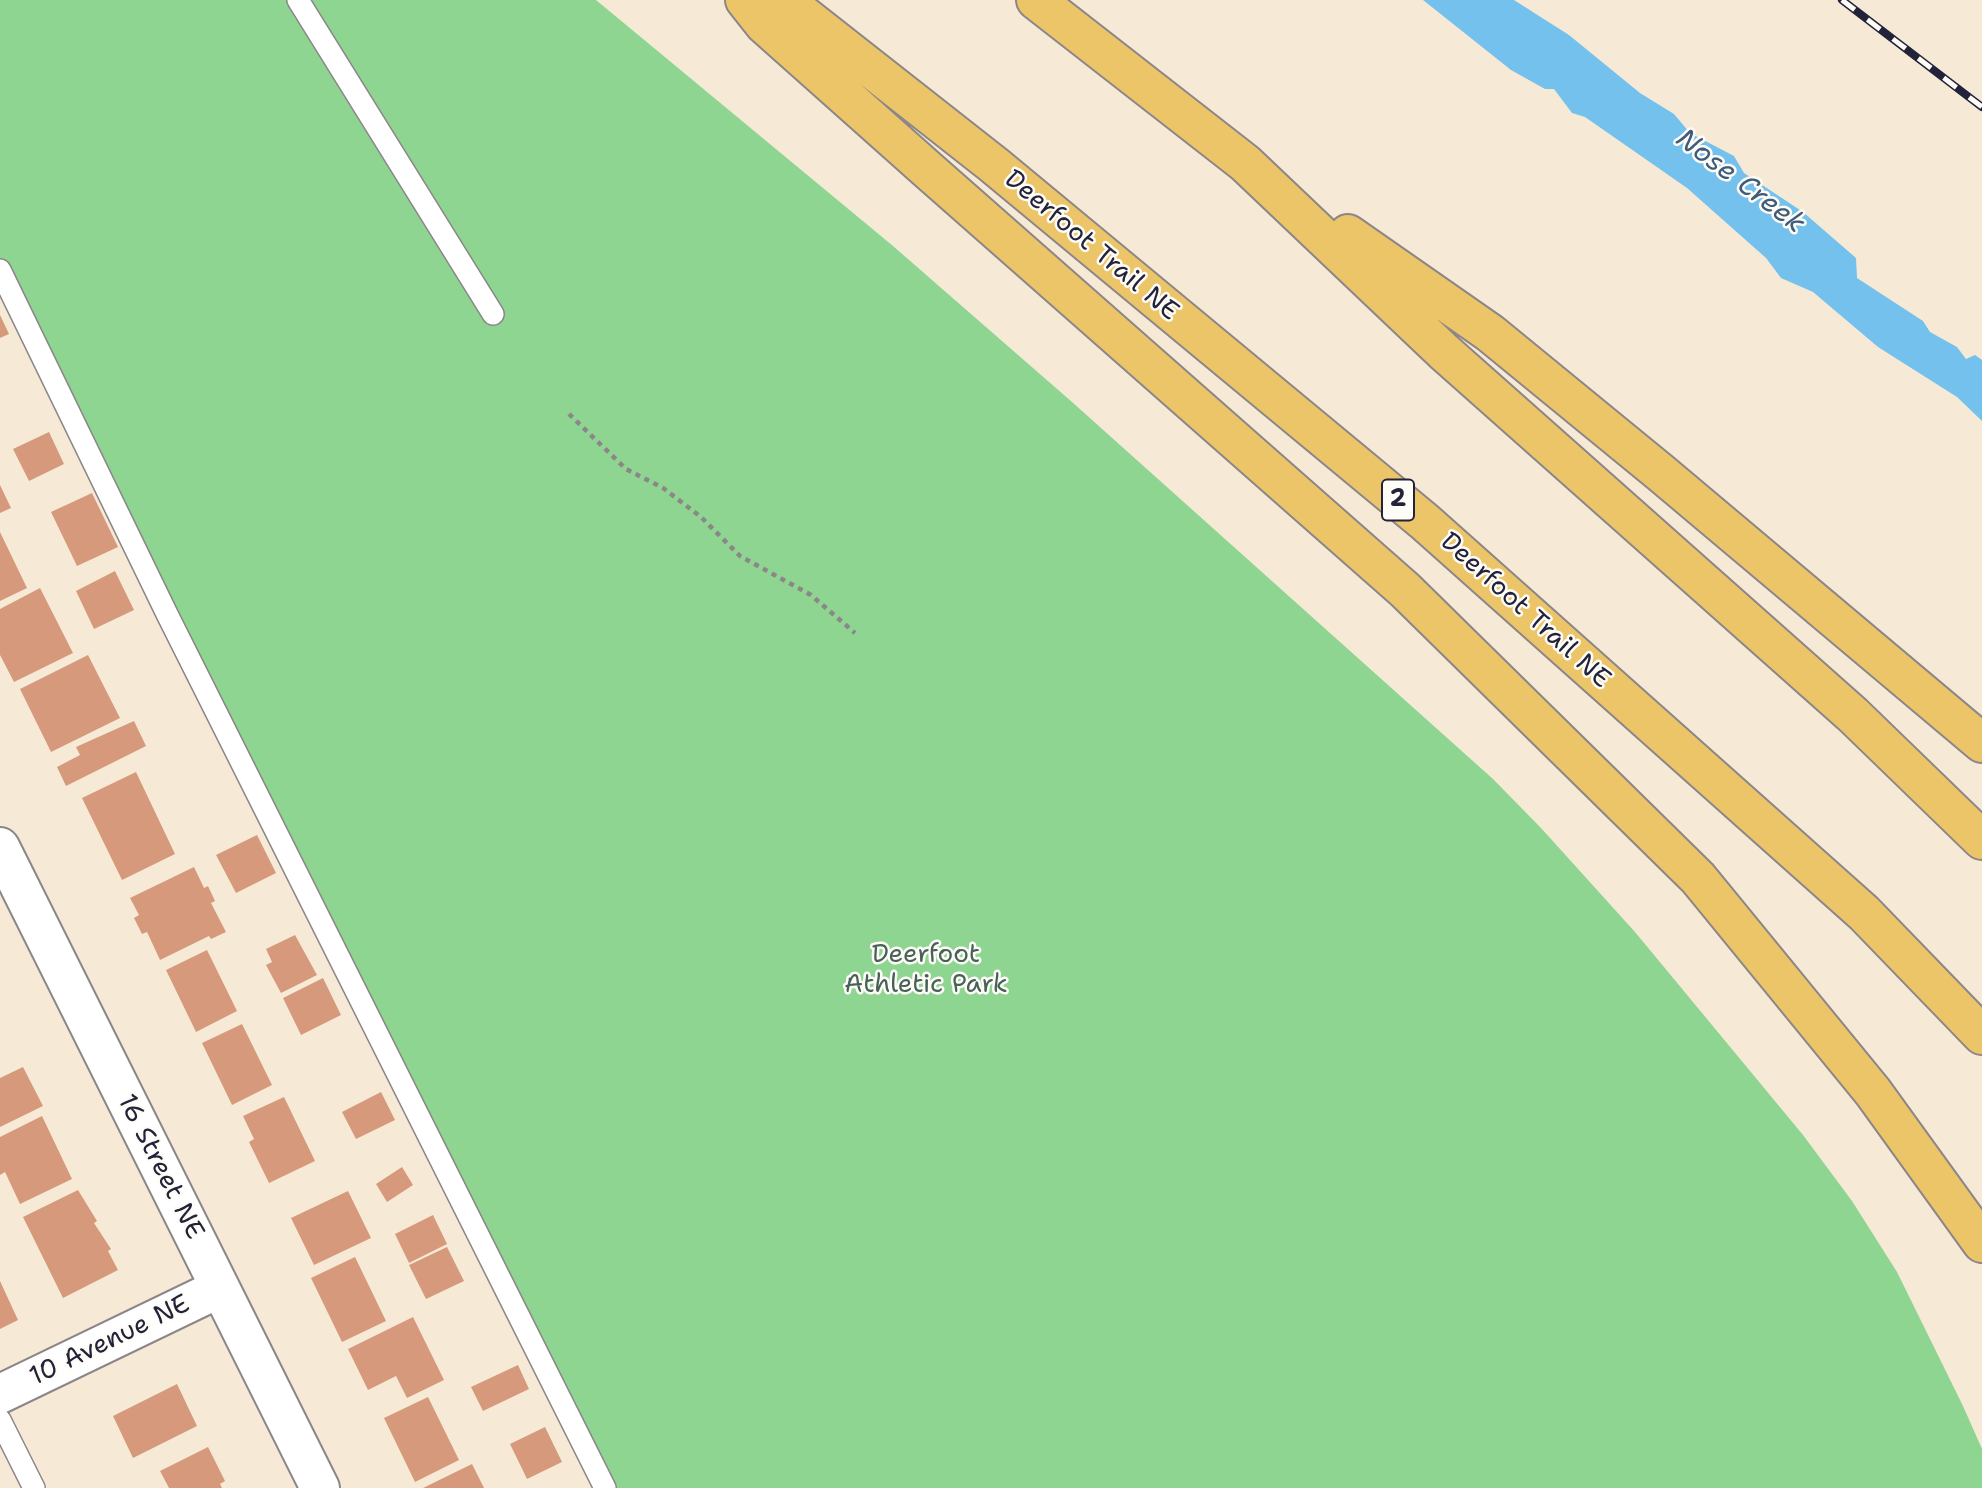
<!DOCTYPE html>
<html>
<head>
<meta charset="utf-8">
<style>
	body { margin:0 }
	canvas { display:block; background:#f6ead6 }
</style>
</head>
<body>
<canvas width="1982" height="1488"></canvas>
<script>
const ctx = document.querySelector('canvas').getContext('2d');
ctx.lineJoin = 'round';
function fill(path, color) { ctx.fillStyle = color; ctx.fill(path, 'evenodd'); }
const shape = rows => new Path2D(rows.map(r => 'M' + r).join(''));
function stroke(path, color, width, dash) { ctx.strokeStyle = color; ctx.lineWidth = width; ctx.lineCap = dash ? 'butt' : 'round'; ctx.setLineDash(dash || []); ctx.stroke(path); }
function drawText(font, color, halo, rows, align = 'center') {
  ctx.font = font + ' "Shantell Sans",sans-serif'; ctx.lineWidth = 5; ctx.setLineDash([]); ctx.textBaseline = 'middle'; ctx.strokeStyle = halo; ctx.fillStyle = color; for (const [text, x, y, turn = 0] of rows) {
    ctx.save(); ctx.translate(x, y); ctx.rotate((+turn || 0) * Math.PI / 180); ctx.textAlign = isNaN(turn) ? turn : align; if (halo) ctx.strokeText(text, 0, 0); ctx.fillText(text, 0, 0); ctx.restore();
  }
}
const green = shape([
	[0,0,596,0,893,246,1072,402,1493,779,1541,828,1635,932,1803,1135,1852,1201,1897,1272,1963,1406,1982,1449,1982,1488,605,1488,0,270]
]);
const water = shape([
	[1423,0,1514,0,1569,35,1640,93,1674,114,1690,133,1734,156,1744,173,1803,212,1856,258,1857,278,1923,321,1930,332,1957,347,1966,359,1975,355,1982,360,1982,421,1957,397,1878,347,1813,292,1781,278,1766,258,1687,188,1585,117,1572,113,1554,89,1545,89,1511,70]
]);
const building = shape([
	[0,315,9,334,0,338],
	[49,432,64,464,29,481,13,449],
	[0,485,11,508,0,513],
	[92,493,118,547,77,566,51,512],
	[0,532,27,588,0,601],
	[115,571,134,610,94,629,76,591],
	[40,588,73,653,14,682,0,655,0,609],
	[88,655,120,718,51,752,20,689],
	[134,721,146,746,66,786,57,767,80,755,76,747],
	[136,772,175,854,122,880,82,798],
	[257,835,276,873,236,893,216,855],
	[194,867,204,888,208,886,215,901,211,903,226,932,211,939,209,936,160,960,147,932,142,934,134,918,139,915,130,898],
	[295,935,317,975,281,993,266,965,272,962,266,949],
	[207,950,237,1011,196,1032,166,970],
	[323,978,341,1015,301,1035,283,998],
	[242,1024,272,1085,232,1105,202,1043],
	[23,1067,43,1106,0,1127,0,1078],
	[381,1092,395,1120,356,1139,342,1112],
	[284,1097,315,1161,269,1183,249,1142,254,1139,243,1116],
	[42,1116,72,1179,20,1204,5,1172,0,1175,0,1137],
	[402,1167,413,1185,387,1202,376,1184],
	[78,1190,97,1221,94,1223,111,1249,108,1251,118,1270,63,1298,23,1217],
	[348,1191,371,1238,314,1265,291,1218],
	[433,1215,447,1244,409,1263,395,1234],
	[447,1247,464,1281,426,1299,409,1265],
	[355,1257,386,1321,342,1342,311,1278],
	[0,1281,18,1320,0,1329],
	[413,1317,444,1380,407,1398,396,1376,368,1390,348,1349],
	[518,1365,529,1389,483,1411,471,1387],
	[177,1384,197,1426,133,1458,113,1416],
	[428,1397,459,1460,415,1482,384,1418],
	[545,1427,562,1462,527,1479,510,1444],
	[208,1447,225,1481,220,1484,222,1488,169,1488,160,1471],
	[472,1464,484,1488,423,1488]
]);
const path = shape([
	[569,414,626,469,663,488,701,517,740,556,811,595,855,633]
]);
const lane = shape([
	[298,0,493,314],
	[0,270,167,614,605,1488],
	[0,1420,34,1488]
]);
const street = shape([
	[0,847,320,1488],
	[0,1394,220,1288]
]);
const highway = shape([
	[745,0,764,24,928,170,1405,590,1698,878,1873,1092,1982,1243],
	[784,0,994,165,1425,522,1864,913,1982,1035],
	[1036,0,1245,163,1444,352,1853,715,1982,840],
	[1348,234,1490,333,1661,473,1982,743]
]);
const rail = shape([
	[1842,0,1982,107]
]);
const shields = [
	[1398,500,32]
];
const shieldNames = [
	["2",1398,500]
];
const streetNames = [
	["Deerfoot Trail NE",1091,246,40],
	["Deerfoot Trail NE",1525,611,42],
	["16 Street NE",160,1167,63],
	["10 Avenue NE",110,1341,-26]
];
const parkNames = [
	["Deerfoot",926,955],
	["Athletic Park",926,985]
];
const waterNames = [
	["Nose Creek",1740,182,37]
];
fill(green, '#8dd590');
fill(water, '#74c1ee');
fill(building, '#d6997b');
stroke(lane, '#8c8688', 24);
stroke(street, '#8c8688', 42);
stroke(highway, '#8c8688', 42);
stroke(path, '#8c8688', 4.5, [5, 5]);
stroke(lane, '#fff', 21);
stroke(street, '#fff', 38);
stroke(highway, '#ecc569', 38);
stroke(rail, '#22223b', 8);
stroke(rail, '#fdfcf7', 5, [16]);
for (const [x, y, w] of shields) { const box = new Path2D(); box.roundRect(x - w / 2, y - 20.5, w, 41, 5); ctx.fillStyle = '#fdfcf7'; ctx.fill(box); stroke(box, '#22223b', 2); }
drawText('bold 24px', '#22223b', null, shieldNames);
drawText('26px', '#22223b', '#fdfcf7', streetNames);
drawText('26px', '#476159', '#fdfcf7', parkNames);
drawText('italic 28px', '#3f5a7a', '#fdfcf7', waterNames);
</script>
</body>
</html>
